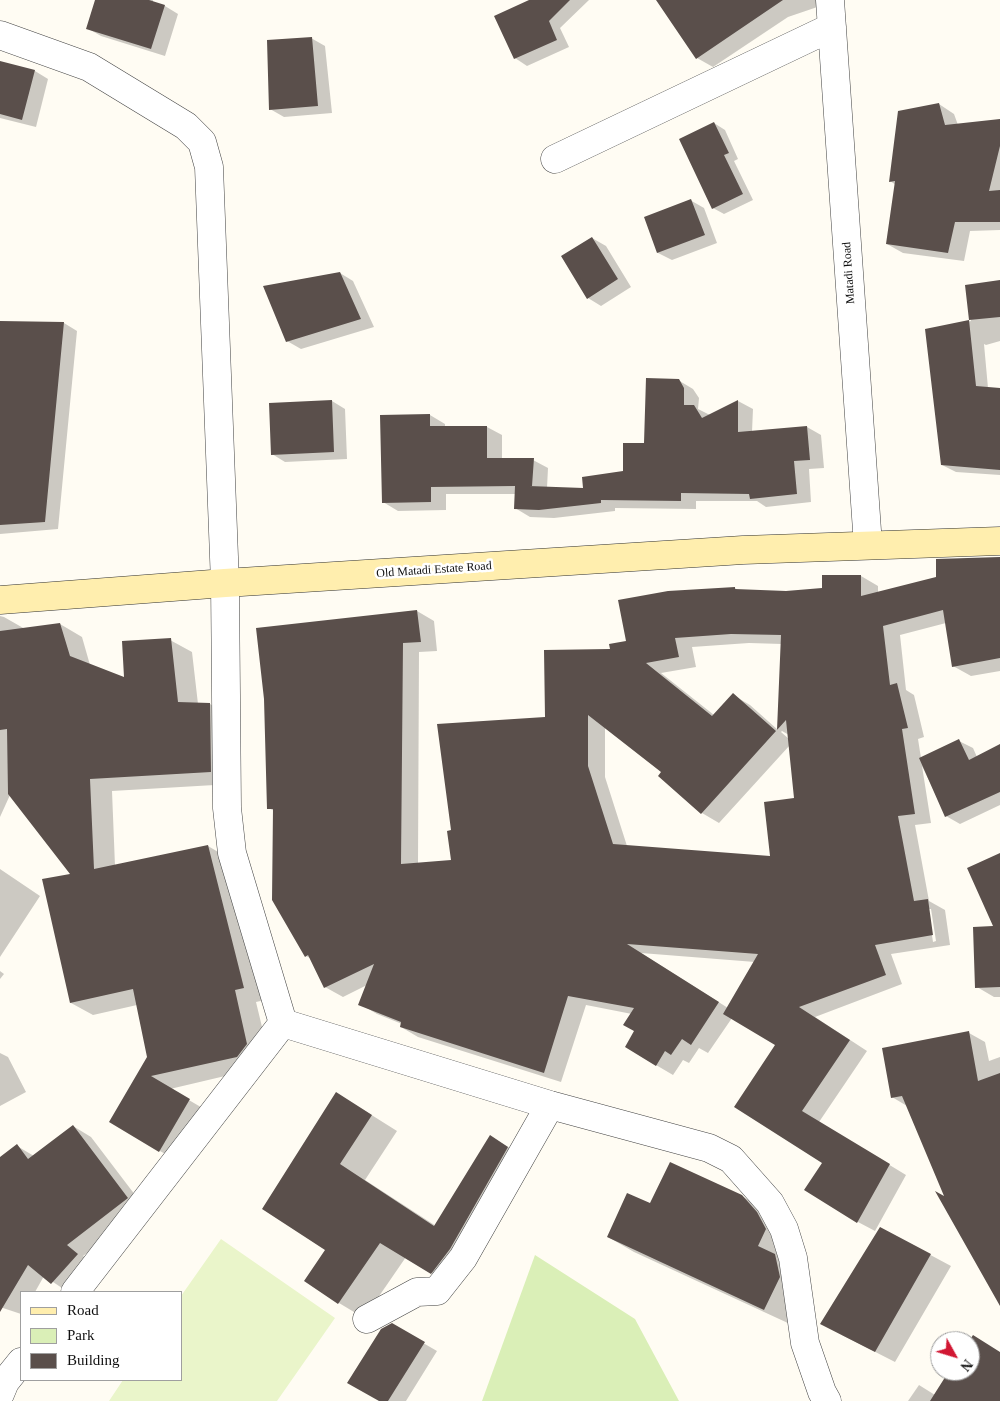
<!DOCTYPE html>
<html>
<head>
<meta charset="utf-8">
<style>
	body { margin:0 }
	#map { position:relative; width:1000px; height:1401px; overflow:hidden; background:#fffcf3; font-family:Georgia,serif }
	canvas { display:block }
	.legend { position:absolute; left:20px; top:1291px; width:162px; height:90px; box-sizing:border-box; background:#fff; border:1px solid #9f9f9f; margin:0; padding:6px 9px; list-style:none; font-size:15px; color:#101010 }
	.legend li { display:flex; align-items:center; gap:10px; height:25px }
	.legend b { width:25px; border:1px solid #9f9f9f }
	.north { position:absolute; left:930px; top:1331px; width:50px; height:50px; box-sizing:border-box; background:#fff; border:1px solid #9f9f9f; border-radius:50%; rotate:129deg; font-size:14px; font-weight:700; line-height:20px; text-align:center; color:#101010 }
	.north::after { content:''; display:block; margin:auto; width:18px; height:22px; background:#d11733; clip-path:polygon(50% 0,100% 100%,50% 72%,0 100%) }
</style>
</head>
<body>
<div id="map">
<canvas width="1000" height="1401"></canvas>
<ul class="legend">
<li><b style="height:6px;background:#ffeeae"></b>Road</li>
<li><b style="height:14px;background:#daefb7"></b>Park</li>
<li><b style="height:14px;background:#5a4f4b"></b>Building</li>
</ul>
<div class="north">N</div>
</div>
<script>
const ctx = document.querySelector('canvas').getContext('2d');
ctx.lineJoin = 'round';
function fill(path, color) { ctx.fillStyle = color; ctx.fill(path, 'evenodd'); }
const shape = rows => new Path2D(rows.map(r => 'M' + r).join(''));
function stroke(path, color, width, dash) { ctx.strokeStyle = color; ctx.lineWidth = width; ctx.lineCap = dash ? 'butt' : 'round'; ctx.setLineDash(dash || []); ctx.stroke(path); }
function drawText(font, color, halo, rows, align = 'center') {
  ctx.font = font + ' Georgia,serif'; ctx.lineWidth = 5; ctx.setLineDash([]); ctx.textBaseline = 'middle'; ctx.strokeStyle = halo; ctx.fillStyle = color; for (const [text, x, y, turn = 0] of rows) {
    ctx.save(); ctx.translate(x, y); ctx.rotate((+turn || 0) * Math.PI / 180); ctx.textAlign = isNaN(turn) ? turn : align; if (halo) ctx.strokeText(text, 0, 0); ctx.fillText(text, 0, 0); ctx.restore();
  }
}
const green = shape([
	[535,1255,635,1319,679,1401,482,1401]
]);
const pitch = shape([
	[221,1239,335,1318,277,1401,109,1401,123,1380,181,1380,181,1296]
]);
const shadow = shape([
	[97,0,153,0,153,3,165,6,178,14,165,56,101,36,87,28],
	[532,0,589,0,560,28,569,47,527,66,515,58],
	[658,0,832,0,832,2,788,17,713,67,697,58],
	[311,38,325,46,332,113,284,117,270,109],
	[0,62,35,71,48,79,36,127,0,118],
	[939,104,954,114,958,125,1000,120,1000,230,970,231,964,261,903,253,887,244,896,185,890,181],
	[714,123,725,130,738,159,734,161,753,200,724,214,713,208],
	[690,200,704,208,717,243,672,260,658,253,645,218],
	[592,238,606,246,631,287,601,306,588,298],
	[340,273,353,281,374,327,301,349,287,341],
	[1000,281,1000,341,986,345,984,344,988,388,1000,389,1000,475,956,472,942,465,927,330,971,321,966,286],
	[0,323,64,323,77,331,58,529,0,534],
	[678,380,693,389,699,398,698,409,710,415,738,401,753,409,752,432,807,427,821,435,824,468,809,469,811,502,766,507,757,501,696,501,696,509,615,508,615,511,554,518,530,517,515,508,516,494,446,494,446,510,398,511,383,502,430,415,445,424,445,427,487,427,502,435,502,459,533,460,548,468,547,488,585,489,624,472,645,444],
	[332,401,345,409,347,459,285,462,272,454],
	[1000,558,1000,671,971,676,953,666,946,623,900,635,906,690,914,695,924,737,918,739,921,758,959,741,973,748,977,757,1000,746,1000,805,960,824,946,816,922,766,931,823,915,825,929,901,945,910,950,945,891,954,902,984,815,1017,867,1051,819,1122,906,1175,875,1231,858,1222,823,1162,736,1106,777,1044,732,1018,708,1053,699,1048,689,1063,683,1060,673,1075,656,1065,632,1014,586,1005,561,1082,418,1037,401,1027,402,1024,377,1014,360,1004,367,985,343,997,325,987,312,959,306,956,274,811,269,808,417,611,434,621,437,651,419,652,418,864,453,862,453,831,546,718,612,651,627,642,735,588,739,591,786,592,823,589,861,576,878,586,878,593,937,578],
	[749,643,782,644,778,730,750,705,733,695,714,715,661,673,696,667,692,647],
	[605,726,663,772,660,776,702,813,719,823,790,745,795,800,771,857,627,846,605,777],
	[782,731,789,735,789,739,781,732],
	[928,909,931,909,936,941,933,942],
	[641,953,755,962,728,1008],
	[0,616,4,617,25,629,60,624,82,637,90,665,125,679,170,640,192,652,198,704,210,704,232,717,232,784,112,791,115,866,208,846,230,859,265,1000,256,1002,269,1056,259,1068,170,1089,211,1113,181,1163,160,1151,149,1058,137,1005,93,1015,71,1003,72,874,10,795,0,817],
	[1000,854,1000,997,994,997,977,987,995,927],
	[0,869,40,896,0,957],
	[0,971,4,974,0,979],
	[969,1033,985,1042,989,1061,1000,1057,1000,1301,946,1199,907,1106,892,1097],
	[0,1053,8,1057,26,1092,0,1106],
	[362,1109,397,1131,365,1180,436,1226,491,1137,534,1162,476,1264,457,1288,406,1257,364,1318,339,1303,306,1281,327,1249,264,1208],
	[73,1126,91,1137,145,1208,83,1256,95,1265,68,1292,44,1276,35,1292,21,1292,21,1314,0,1307,0,1159,17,1146,34,1156],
	[742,1196,768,1212,783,1228,790,1324,634,1252,608,1237,651,1205],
	[880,1228,951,1266,895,1362,842,1335],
	[392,1325,437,1351,406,1401,381,1401],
	[1000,1353,1000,1401,908,1401,919,1385,935,1395,951,1371,970,1371]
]);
const building = shape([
	[95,0,149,0,165,5,151,49,86,29],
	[529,0,570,0,549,21,557,40,514,59,494,16],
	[656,0,783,0,696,59],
	[312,37,318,106,269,110,267,40],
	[0,61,35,70,22,120,0,114],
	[939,103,945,125,1000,119,1000,146,989,191,1000,190,1000,222,955,222,948,253,886,244,895,181,889,182,898,111],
	[714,122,729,153,724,155,743,194,712,209,679,139],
	[691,199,705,235,657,253,644,217],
	[592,237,618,279,587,299,561,256],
	[340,272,361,319,286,342,263,286],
	[1000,280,1000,317,969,320,965,285],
	[969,320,976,386,1000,388,1000,470,941,465,925,329],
	[0,321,64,322,45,522,0,525],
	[646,378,679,379,684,388,684,405,694,405,702,418,738,400,738,432,807,426,810,460,794,461,797,494,750,499,749,494,681,493,681,501,601,500,601,503,539,510,514,509,515,486,431,487,431,502,382,503,380,415,430,414,430,426,487,426,487,458,534,458,532,486,529,486,583,488,582,477,623,471,623,443,644,443],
	[332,400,334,452,271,455,269,403],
	[1000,557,1000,658,952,667,943,610,883,626,890,685,897,683,908,728,902,729,915,814,898,816,914,901,928,899,933,935,875,945,886,975,799,1007,850,1040,802,1111,890,1164,857,1223,804,1190,822,1163,734,1107,775,1045,723,1014,758,954,627,944,719,1002,691,1045,682,1039,671,1055,665,1051,656,1066,625,1047,634,1031,623,1025,634,1008,568,996,544,1073,400,1027,401,1022,358,1005,374,964,324,988,308,955,305,957,272,900,273,809,267,809,264,699,256,628,417,610,421,642,403,643,401,864,451,860,447,831,451,830,437,724,545,717,544,650,610,649,609,644,626,641,618,600,668,591,735,587,735,589,786,591,822,588,822,575,861,575,861,596,936,577,936,559],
	[731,634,781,635,777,730,786,720,794,798,764,802,770,856,613,844,588,766,588,715,661,772,658,776,701,814,776,731,733,693,712,716,646,663,679,657,675,638],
	[60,623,70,656,124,677,122,641,171,638,178,702,210,703,211,772,90,779,94,869,208,845,244,988,235,990,247,1044,237,1057,151,1076,190,1099,159,1152,109,1122,147,1057,133,989,70,1003,42,879,70,874,8,794,7,729,0,730,0,631],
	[959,739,969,760,1000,744,1000,792,945,817,919,758],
	[1000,853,1000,987,975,988,973,927,993,926,967,868],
	[969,1031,978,1081,1000,1073,1000,1306,935,1191,944,1196,902,1096,891,1098,882,1048],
	[336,1092,372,1115,340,1164,434,1226,490,1135,508,1147,450,1249,431,1274,380,1243,338,1304,304,1281,325,1250,262,1209],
	[73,1125,128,1198,67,1245,78,1254,51,1284,28,1265,0,1312,0,1157,17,1144,28,1159],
	[670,1162,742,1195,757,1212,766,1229,758,1246,775,1254,780,1277,764,1310,607,1237,627,1193,650,1203],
	[880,1227,931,1254,875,1352,820,1324],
	[392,1323,425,1342,388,1401,379,1401,347,1383,381,1329],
	[973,1335,1000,1352,1000,1401,930,1401,949,1371,970,1371,969,1341]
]);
const street = shape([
	[830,0,868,545],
	[0,35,89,67,186,126,202,142,209,167,225,583,227,808,232,853,283,1023,75,1292],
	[555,159,832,27],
	[283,1023,550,1105,709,1148,731,1159,770,1203,784,1229,793,1258,805,1343,822,1392,827,1401],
	[367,1319,417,1292,437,1291,463,1258,550,1105],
	[0,1394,5,1382,21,1362]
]);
const secondary = shape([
	[0,600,225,583,743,550,1000,541]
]);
const streetNames = [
	["Matadi Road",849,273,-94],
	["Old Matadi Estate Road",434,570,-4]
];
fill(green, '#daefb7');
fill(pitch, '#eaf5ca');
fill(shadow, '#0003');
fill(building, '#5a4f4b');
stroke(street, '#434343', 29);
stroke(secondary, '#323232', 29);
stroke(street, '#fff', 28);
stroke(secondary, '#ffeeae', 28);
drawText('12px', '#101010', '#fff', streetNames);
</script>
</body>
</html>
